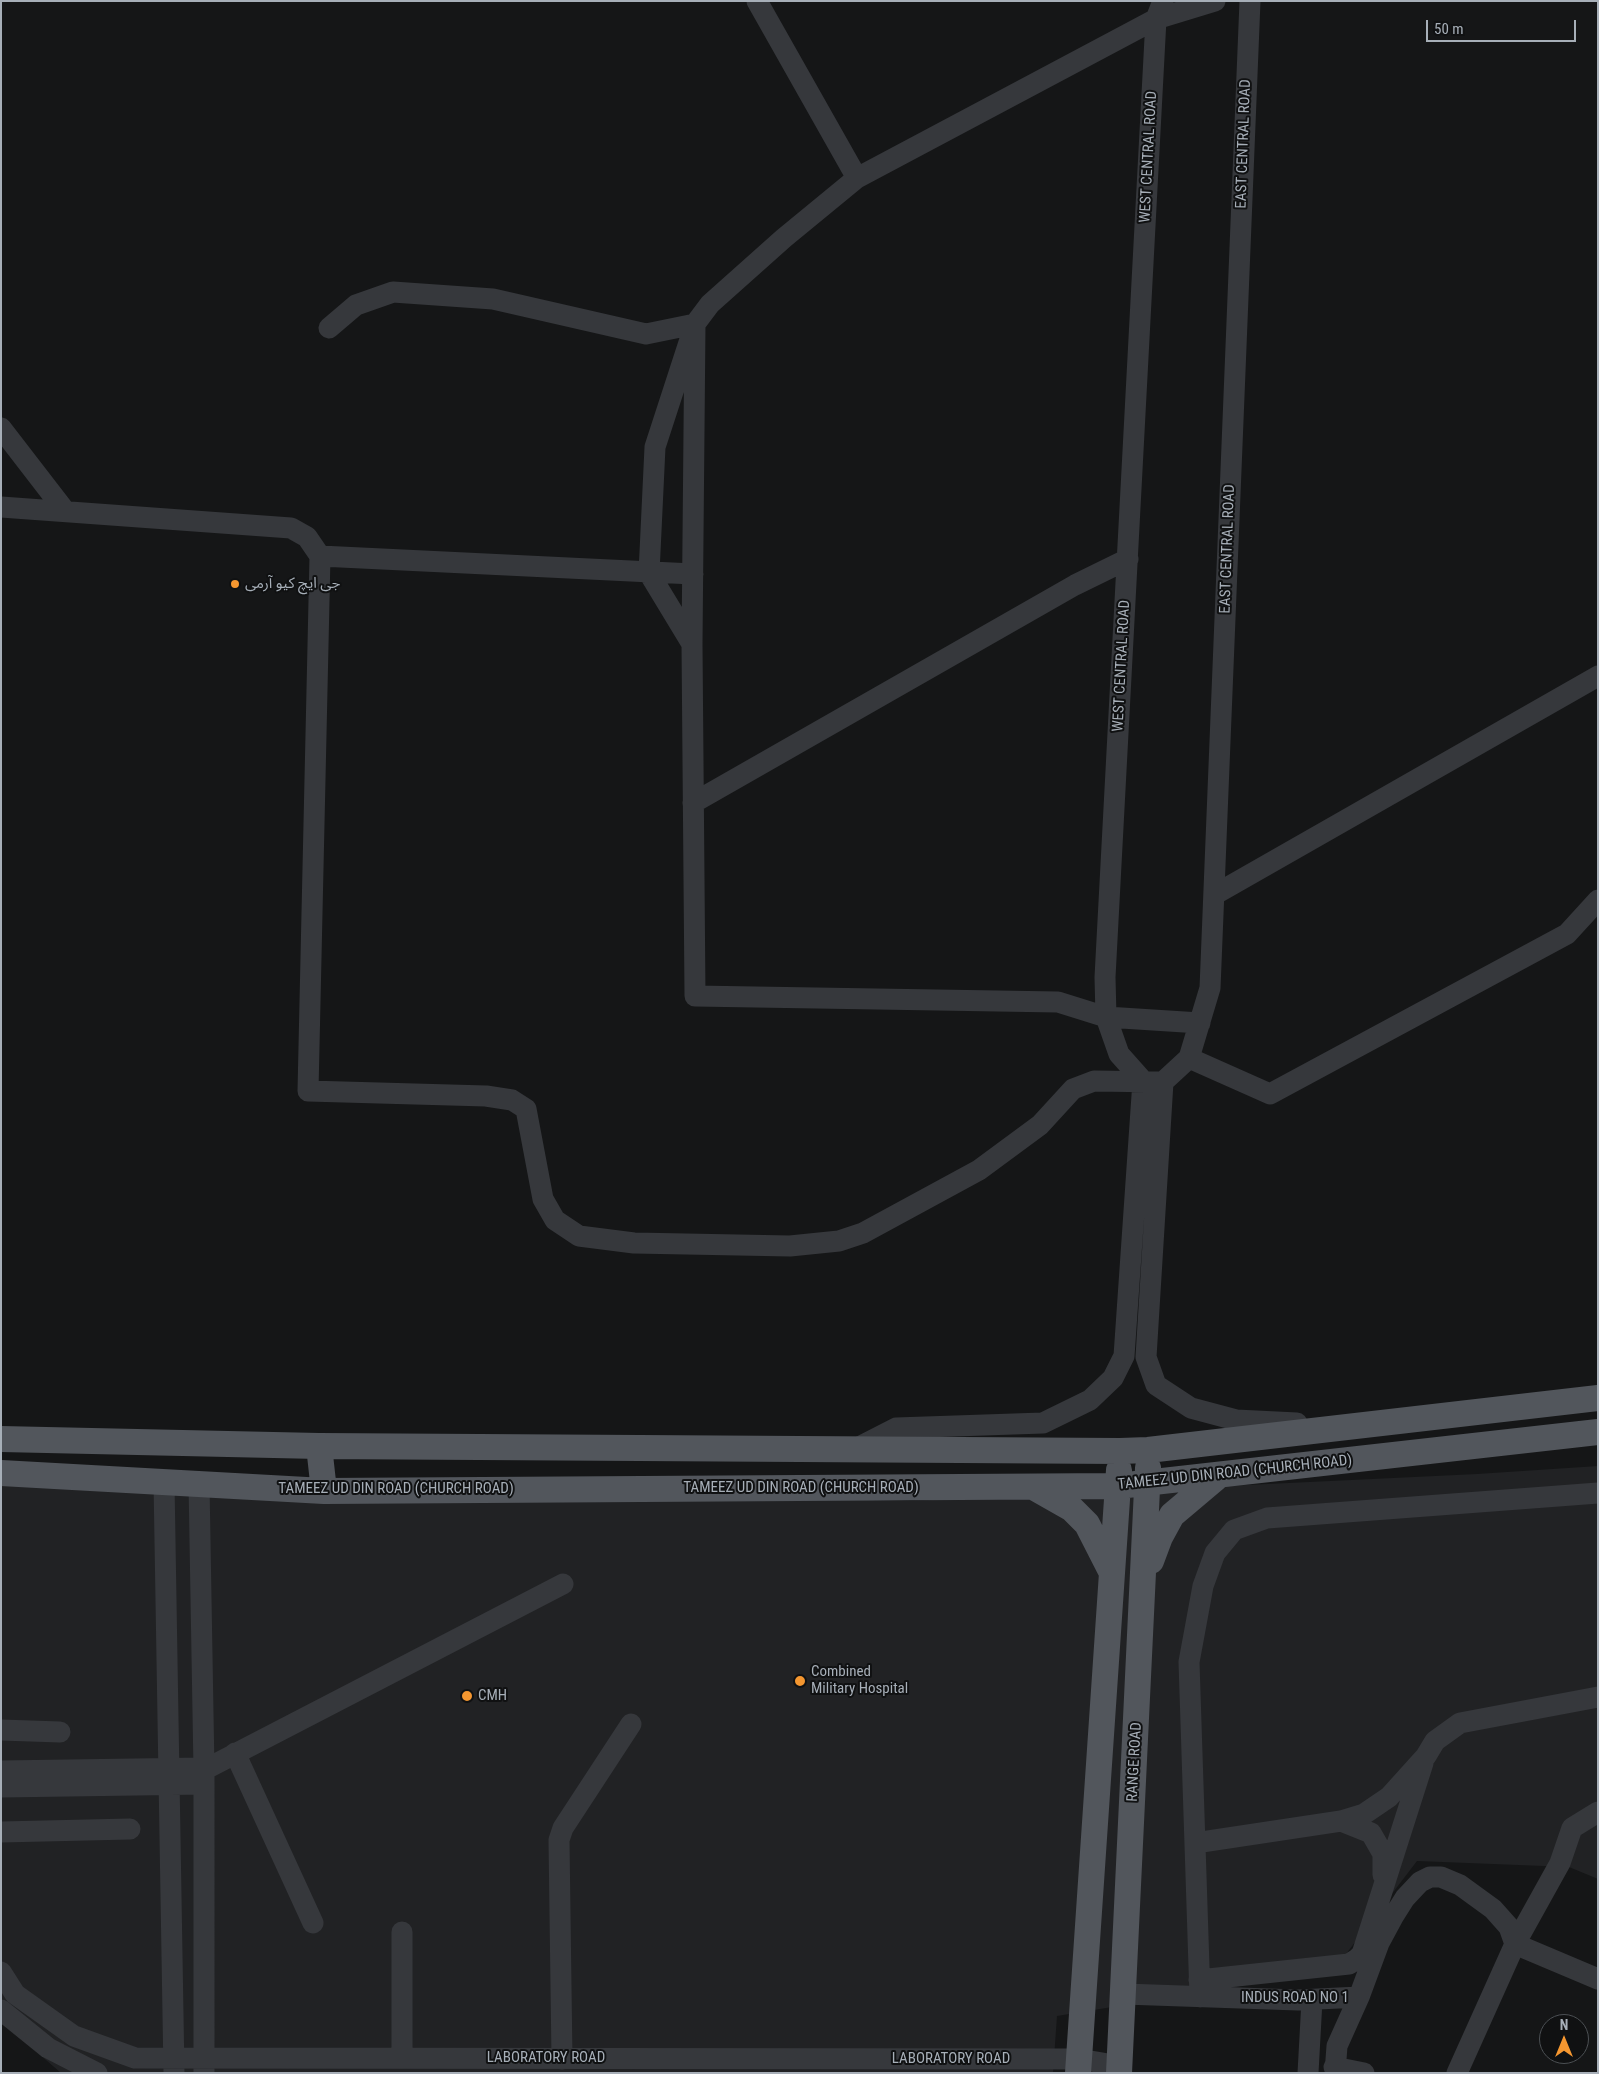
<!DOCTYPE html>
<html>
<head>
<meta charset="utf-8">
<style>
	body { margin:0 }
	#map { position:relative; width:1599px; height:2074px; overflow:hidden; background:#151617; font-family:"Roboto Condensed",sans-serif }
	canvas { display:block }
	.frame { position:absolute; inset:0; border:2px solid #a7afb8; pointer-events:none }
	.north { position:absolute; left:1539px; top:2014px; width:50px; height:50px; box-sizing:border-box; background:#101112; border:1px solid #4c5054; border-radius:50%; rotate:0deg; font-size:14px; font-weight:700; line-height:20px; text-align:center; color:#a7afb8 }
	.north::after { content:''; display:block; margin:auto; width:18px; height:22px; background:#f59730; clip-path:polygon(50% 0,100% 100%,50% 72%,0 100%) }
	.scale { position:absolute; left:1426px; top:20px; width:150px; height:22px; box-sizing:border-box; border:2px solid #a7afb8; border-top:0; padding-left:6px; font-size:15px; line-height:18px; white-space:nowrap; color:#a7afb8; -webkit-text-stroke:4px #101112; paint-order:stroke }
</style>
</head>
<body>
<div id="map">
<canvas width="1599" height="2074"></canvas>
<div class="frame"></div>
<div class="north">N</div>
<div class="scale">50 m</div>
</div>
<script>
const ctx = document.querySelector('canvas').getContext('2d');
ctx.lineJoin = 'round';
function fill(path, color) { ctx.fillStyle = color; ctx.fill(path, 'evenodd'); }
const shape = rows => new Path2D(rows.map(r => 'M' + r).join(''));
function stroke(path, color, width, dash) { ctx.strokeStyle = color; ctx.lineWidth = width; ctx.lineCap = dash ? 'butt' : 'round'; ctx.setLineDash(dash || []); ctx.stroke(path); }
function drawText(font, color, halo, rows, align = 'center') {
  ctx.font = font + ' "Roboto Condensed","Noto Sans Arabic",sans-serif'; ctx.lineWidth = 4; ctx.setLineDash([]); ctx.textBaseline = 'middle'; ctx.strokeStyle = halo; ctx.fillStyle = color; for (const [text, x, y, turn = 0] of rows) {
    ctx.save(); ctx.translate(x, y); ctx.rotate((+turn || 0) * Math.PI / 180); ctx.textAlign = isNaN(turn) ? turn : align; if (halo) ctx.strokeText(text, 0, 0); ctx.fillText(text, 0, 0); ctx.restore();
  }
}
const built = shape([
	[1598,1466,1598,1879,1569,1867,1417,1861,1333,1971,1057,2016,1053,2073,61,2073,1,2021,1,1477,911,1501,1477,1474]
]);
const minor = shape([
	[757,1,857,178],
	[695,324,692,644,695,996,1058,1002,1106,1017,1200,1023],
	[329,328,356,305,393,292,493,299,646,334,695,324],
	[1,428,65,511],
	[1,507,291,528,307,537,320,556,308,1091,486,1096,512,1100,526,1109,543,1199,555,1220,579,1236,634,1243,790,1246,839,1241,863,1233,979,1170,1040,1125,1073,1089,1094,1081,1163,1082],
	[320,556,693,574],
	[692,644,649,573,655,447,695,324,710,304,784,238,857,178,1156,19,1215,1],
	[693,803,1075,585,1128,559],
	[1214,895,1598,676],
	[1189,1058,1270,1094,1567,934,1598,900],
	[1143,1081,1119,1054,1106,1017,1105,977,1156,19,1163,1],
	[1163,1082,1189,1058,1210,988,1250,1],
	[1163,1082,1146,1357,1156,1385,1191,1408,1236,1420,1297,1423],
	[853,1450,896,1428,1043,1423,1090,1400,1113,1378,1124,1356,1143,1081],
	[164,1482,174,2073],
	[199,1483,204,1770,204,2073],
	[1,1730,60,1732],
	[235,1753,313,1923],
	[204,1770,563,1584],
	[1,1771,203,1768],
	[1,1787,204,1784],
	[1341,1821,1371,1833,1383,1854,1383,1875],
	[1,1832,130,1829],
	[1195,1843,1341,1821,1364,1814,1389,1797,1426,1756,1435,1741,1460,1723,1598,1697],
	[402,1932,402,2058],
	[1,1972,15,1994,74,2036,135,2058,1079,2059,1120,2066],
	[1199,1980,1349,1964,1357,1959,1362,1954,1423,1763],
	[1124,1994,1298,2000,1359,1997,1379,1943,1393,1917,1405,1898,1420,1882,1430,1877,1441,1877,1460,1885,1493,1909,1509,1927,1515,1944,1598,1979],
	[1200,1997,1189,1662,1203,1586,1215,1553,1234,1530,1267,1518,1598,1493],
	[1,2010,48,2048,97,2073],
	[562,2059,559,1840,563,1828,631,1724],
	[1334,2067,1364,2073],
	[1308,2073,1312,2000],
	[1335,2073,1337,2046,1359,1997],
	[1457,2073,1515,1944,1560,1863,1572,1828,1598,1812]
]);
const major = shape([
	[1,1439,319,1446,1120,1451,1148,1450,1598,1398],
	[319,1446,324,1491],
	[1,1473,324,1491,1118,1486,1598,1432],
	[1035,1488,1072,1509,1087,1524,1112,1573],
	[1151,1561,1160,1537,1172,1515,1217,1477],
	[1078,2073,1119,1470],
	[1119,2073,1148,1468]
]);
const markers = [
	[235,584,5,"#f59730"],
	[800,1681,6,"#f59730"],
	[467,1696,6,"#f59730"]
];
const streetNames = [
	["EAST CENTRAL ROAD",1244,144,-88],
	["WEST CENTRAL ROAD",1149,157,-87],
	["EAST CENTRAL ROAD",1228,549,-88],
	["WEST CENTRAL ROAD",1122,666,-87],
	["TAMEEZ UD DIN ROAD (CHURCH ROAD)",1235,1473,-6],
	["TAMEEZ UD DIN ROAD (CHURCH ROAD)",801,1488],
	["TAMEEZ UD DIN ROAD (CHURCH ROAD)",396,1489],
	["RANGE ROAD",1135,1762,-87],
	["INDUS ROAD NO 1",1295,1998],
	["LABORATORY ROAD",546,2058],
	["LABORATORY ROAD",951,2059]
];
const poiNames = [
	["جی ایچ کیو آرمی",245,584],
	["Combined",811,1672],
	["Military Hospital",811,1689],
	["CMH",478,1696]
];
fill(built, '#212224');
stroke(minor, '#36383c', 21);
stroke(major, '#52565c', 26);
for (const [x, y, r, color] of markers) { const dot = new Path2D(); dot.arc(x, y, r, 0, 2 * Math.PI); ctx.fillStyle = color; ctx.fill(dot); stroke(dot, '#101112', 2); }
drawText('15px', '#a7afb8', '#101112', streetNames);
drawText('15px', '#a7afb8', '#101112', poiNames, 'left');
</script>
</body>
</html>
